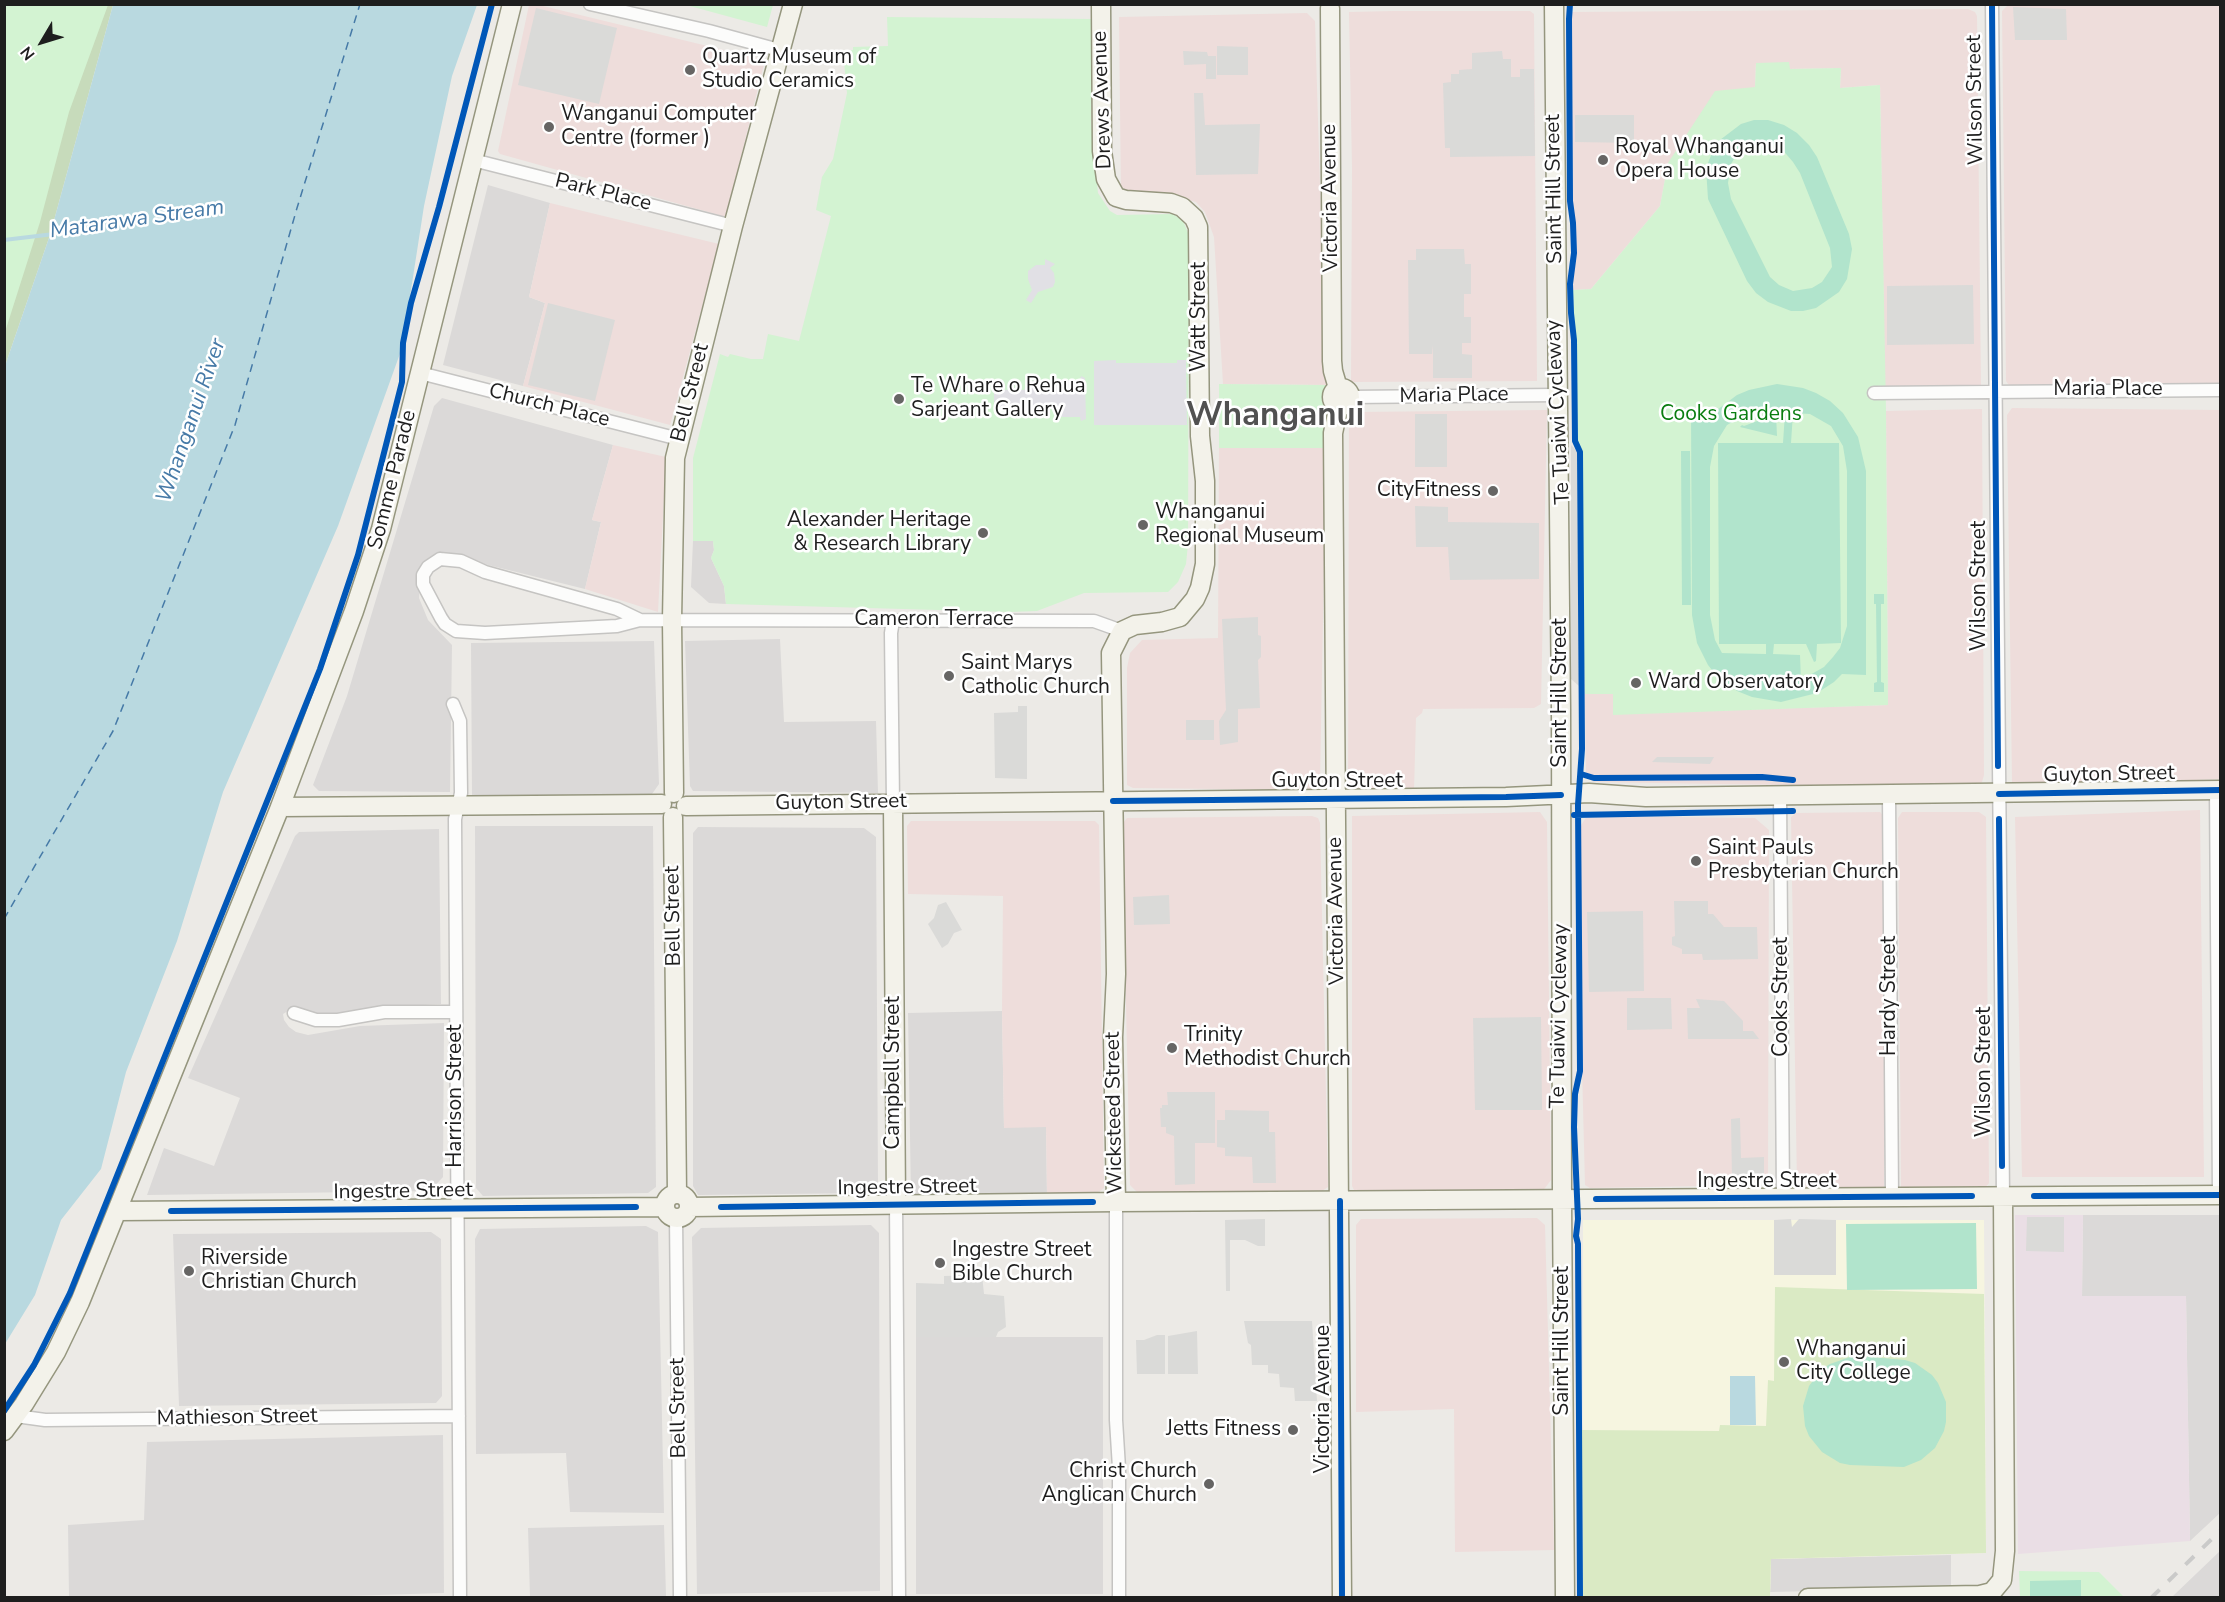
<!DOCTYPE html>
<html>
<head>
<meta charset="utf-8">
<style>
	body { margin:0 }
	#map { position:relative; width:2225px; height:1602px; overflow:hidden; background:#eceae6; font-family:"Nunito Sans",sans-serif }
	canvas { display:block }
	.frame { position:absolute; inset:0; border:6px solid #1e1e1e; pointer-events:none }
	.north { position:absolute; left:12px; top:12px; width:60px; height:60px; -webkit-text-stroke:4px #fff; paint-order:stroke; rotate:232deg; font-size:16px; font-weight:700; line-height:24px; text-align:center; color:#1e1e1e }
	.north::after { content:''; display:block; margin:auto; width:21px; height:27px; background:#1e1e1e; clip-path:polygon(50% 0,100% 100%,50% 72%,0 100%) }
</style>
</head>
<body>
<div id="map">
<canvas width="2225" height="1602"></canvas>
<div class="frame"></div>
<div class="north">N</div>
</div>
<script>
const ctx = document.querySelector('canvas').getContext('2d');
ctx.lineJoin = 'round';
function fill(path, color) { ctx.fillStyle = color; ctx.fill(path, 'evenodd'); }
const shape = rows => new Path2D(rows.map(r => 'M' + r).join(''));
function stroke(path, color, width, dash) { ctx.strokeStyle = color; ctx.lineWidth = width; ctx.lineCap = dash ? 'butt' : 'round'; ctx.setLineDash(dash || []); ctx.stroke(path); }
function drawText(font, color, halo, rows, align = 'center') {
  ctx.font = font + ' "Nunito Sans",sans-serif'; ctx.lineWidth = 5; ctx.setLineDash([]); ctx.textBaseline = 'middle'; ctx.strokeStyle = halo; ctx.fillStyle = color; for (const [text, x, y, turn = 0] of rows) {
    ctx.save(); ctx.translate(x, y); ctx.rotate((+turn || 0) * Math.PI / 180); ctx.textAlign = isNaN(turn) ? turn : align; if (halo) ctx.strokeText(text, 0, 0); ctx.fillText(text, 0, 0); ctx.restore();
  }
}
const residential = shape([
	[488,185,550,203,529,297,545,303,523,386,443,365],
	[442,398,613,445,592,520,601,522,585,589,460,558,434,559,420,581,419,598,428,620,452,645,450,792,319,791,313,785,347,696,434,406],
	[693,541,713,541,714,550,711,558,724,586,726,604,709,603,691,587],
	[780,639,784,722,876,721,878,793,693,791,690,786,685,641],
	[654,641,659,784,652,794,472,796,471,643],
	[475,826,653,826,656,1187,648,1193,483,1196,476,1188],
	[698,827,864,828,876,837,878,1187,869,1193,698,1195,693,1186,693,833],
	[439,829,441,1004,389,1007,324,1018,296,1006,283,1014,284,1020,289,1027,296,1032,308,1035,360,1026,444,1023,443,1177,430,1191,147,1195,164,1148,214,1166,240,1098,188,1078,295,836,299,832],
	[1002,1011,1004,1127,1046,1127,1047,1195,911,1197,908,1013],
	[2083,1215,2220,1215,2220,1513,2190,1541,2186,1297,2082,1296],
	[871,1225,879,1233,880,1591,697,1594,692,1237,701,1228],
	[646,1226,658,1232,664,1513,570,1512,566,1453,476,1454,475,1239,480,1229],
	[431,1232,441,1239,442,1396,436,1403,179,1406,173,1234],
	[916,1337,1103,1337,1103,1594,916,1594],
	[443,1435,444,1593,281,1598,69,1597,68,1525,144,1520,147,1442],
	[664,1525,666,1596,530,1597,528,1528],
	[2220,1551,2220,1597,2172,1597,2174,1595],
	[1951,1555,1951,1588,1770,1592,1771,1559]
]);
const commercial = shape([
	[529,5,539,5,765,60,726,217,500,154,498,151],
	[2008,5,2220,5,2220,386,2011,388,2006,381,2002,11],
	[1968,9,1975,12,1977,16,1981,386,1885,389,1880,85,1840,88,1841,68,1789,69,1789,63,1756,63,1755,88,1668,163,1660,206,1591,289,1573,290,1570,15,1572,12],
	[1393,11,1530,11,1534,14,1537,381,1351,382,1352,168,1349,12],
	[1307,13,1315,21,1326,385,1223,384,1214,237,1205,212,1196,202,1161,193,1121,195,1119,17],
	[550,203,719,244,670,425,523,386,545,303,529,297],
	[2012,408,2220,410,2220,779,2016,787,2012,782,2007,415],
	[1982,409,1984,775,1982,782,1976,788,1593,782,1586,772,1585,694,1613,694,1613,714,1888,705,1886,411],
	[1547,410,1541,704,1534,708,1423,709,1422,713,1416,718,1414,790,1351,790,1348,785,1349,420,1357,412],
	[613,445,666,457,658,612,585,589,601,522,592,520],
	[1219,448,1326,448,1320,783,1313,790,1133,788,1127,785,1127,668,1130,653,1142,640,1218,638],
	[2200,810,2204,1177,2022,1177,2015,817],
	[1540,812,1547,822,1551,1180,1542,1192,1357,1196,1352,1186,1352,816],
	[1880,812,1885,817,1884,1189,1803,1193,1797,1187,1791,817,1796,813],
	[1902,812,1979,812,1986,817,1989,1183,1983,1190,1901,1189,1898,818],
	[1312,816,1318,818,1320,823,1328,1187,1319,1193,1137,1192,1130,1185,1122,824,1127,818],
	[1587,816,1755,818,1769,830,1768,1177,1759,1185,1590,1188,1585,1185,1576,833],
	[911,821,1095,821,1099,825,1104,1188,1095,1195,1047,1195,1046,1127,1004,1128,1002,1011,1003,896,908,894,907,826],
	[1537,1218,1545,1225,1554,1550,1455,1552,1454,1409,1356,1412,1356,1225,1361,1219]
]);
const industrial = shape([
	[2015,1215,2083,1215,2082,1296,2186,1296,2190,1541,2018,1554]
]);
const education = shape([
	[1583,1220,1984,1220,1986,1553,1771,1559,1770,1597,1583,1598]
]);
const religious = shape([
	[2013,7,2066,9,2067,40,2015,40],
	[536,8,617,28,599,104,518,85],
	[1217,46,1248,47,1248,75,1217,75],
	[1183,51,1207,52,1208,56,1216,56,1216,79,1206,79,1206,64,1184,65],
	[1502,51,1503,59,1511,59,1511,77,1520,77,1520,69,1534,69,1535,156,1450,157,1450,148,1445,148,1443,83,1451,82,1451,74,1459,74,1459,70,1472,69,1472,53],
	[1194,93,1203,93,1205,125,1260,124,1258,174,1196,175],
	[1575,115,1634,115,1634,143,1575,142],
	[1416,249,1464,249,1465,264,1471,264,1471,294,1464,294,1464,317,1471,317,1471,343,1462,343,1462,354,1472,355,1472,378,1433,378,1433,345,1432,354,1409,354,1408,260,1416,260],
	[1973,285,1974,344,1887,345,1887,286],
	[548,303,615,320,595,401,528,385],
	[1415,414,1447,414,1447,467,1415,467],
	[1571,445,1577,451,1579,686,1571,679],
	[1415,506,1448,507,1448,522,1539,523,1539,579,1450,580,1448,547,1416,547],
	[1258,617,1258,635,1261,636,1261,657,1258,660,1260,708,1238,709,1238,742,1220,745,1219,721,1226,710,1222,619],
	[1018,706,1027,706,1027,779,995,778,994,713,1018,712],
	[1186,720,1214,720,1214,740,1186,740],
	[1657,757,1714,757,1710,764,1652,762],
	[1169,895,1170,924,1134,925,1133,897],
	[1674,901,1708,901,1708,914,1713,914,1724,927,1757,927,1758,959,1703,960,1702,954,1682,954,1682,949,1672,945,1672,937,1675,936],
	[946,902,962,930,954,933,948,944,942,948,928,924,934,918,938,905],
	[1643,911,1644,991,1589,992,1587,912],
	[1627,998,1671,998,1672,1029,1627,1030],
	[1696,999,1724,1001,1743,1021,1743,1031,1753,1031,1759,1039,1688,1039,1687,1008,1700,1008],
	[1541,1017,1542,1110,1475,1110,1473,1018],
	[1167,1092,1215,1092,1215,1143,1195,1143,1195,1184,1175,1185,1174,1136,1166,1133,1166,1127,1161,1127,1160,1108,1162,1108,1162,1105,1168,1105],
	[1225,1110,1269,1111,1269,1132,1275,1132,1276,1183,1253,1183,1252,1157,1225,1156,1225,1148,1217,1147,1217,1120,1225,1120],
	[1740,1118,1741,1158,1764,1157,1764,1173,1757,1180,1732,1180,1731,1119],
	[2027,1217,2064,1217,2064,1252,2026,1251],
	[1265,1219,1265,1246,1258,1246,1245,1240,1230,1240,1230,1291,1226,1291,1225,1220],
	[1791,1219,1792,1227,1799,1219,1836,1220,1836,1275,1774,1275,1774,1220],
	[982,1275,984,1294,1004,1296,1006,1327,998,1332,996,1337,916,1337,916,1283,944,1284,944,1276],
	[1244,1321,1312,1321,1317,1401,1295,1401,1294,1388,1280,1387,1279,1374,1268,1373,1268,1365,1252,1365,1251,1345,1248,1343],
	[1197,1331,1198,1374,1168,1374,1168,1336],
	[1157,1335,1165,1335,1165,1374,1137,1374,1136,1340,1144,1340]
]);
const grass = shape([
	[1775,1287,1984,1294,1986,1553,1771,1559,1770,1597,1583,1597,1582,1430,1719,1431,1720,1425,1766,1426,1768,1380,1774,1381]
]);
const forest = shape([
	[5,5,113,5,50,235,5,366]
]);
const park = shape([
	[5,4,108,5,69,112,40,222,5,332],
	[686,5,773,5,767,27],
	[887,17,1093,19,1091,122,1098,193,1110,211,1117,215,1173,214,1183,221,1189,235,1188,544,1186,564,1178,582,1168,592,1084,593,1037,611,1009,612,726,604,724,586,711,558,714,550,713,541,693,541,693,458,720,354,728,357,730,354,751,359,763,359,768,334,799,341,831,216,816,210,822,177,833,159,847,93,843,52,853,50,853,47,888,46],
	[1789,62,1790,69,1841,68,1840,88,1880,85,1886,411,1888,705,1613,715,1613,694,1585,694,1573,290,1591,289,1660,206,1668,163,1715,91,1755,87,1756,63],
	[1219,384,1326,385,1326,448,1219,448],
	[2019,1571,2099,1572,2124,1597,2020,1597]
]);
const pitch = shape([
	[1754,120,1768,120,1784,125,1797,133,1809,145,1817,157,1849,234,1852,249,1847,279,1839,292,1816,308,1803,311,1791,311,1768,302,1756,293,1747,281,1708,199,1706,168,1716,143,1741,124],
	[1762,141,1772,143,1781,148,1793,162,1800,173,1830,248,1832,267,1822,282,1812,288,1793,291,1779,285,1770,277,1731,199,1728,183,1731,164,1738,152,1750,143],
	[1777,384,1803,388,1816,393,1830,401,1843,413,1858,437,1866,471,1866,675,1842,674,1834,682,1817,693,1781,702,1752,697,1737,691,1716,675,1708,665,1697,643,1692,615,1691,410,1717,410,1737,395,1749,390],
	[1756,413,1785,413,1783,443,1718,443,1719,644,1766,644,1766,654,1722,653,1715,640,1710,615,1710,467,1714,446,1727,425,1746,414],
	[1793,413,1810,414,1831,426,1843,446,1847,471,1847,626,1840,648,1833,657,1824,667,1801,680,1800,655,1773,654,1774,644,1806,644,1814,662,1816,661,1817,644,1841,643,1839,443,1791,443],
	[1776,414,1777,436,1740,427,1742,425,1744,426],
	[1681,451,1690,451,1691,605,1682,605],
	[1874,594,1884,594,1884,604,1881,604,1881,682,1884,683,1884,692,1874,692,1874,683,1877,682,1876,604,1874,604],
	[1976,1223,1977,1289,1847,1290,1846,1224],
	[1860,1356,1905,1360,1915,1363,1932,1375,1938,1383,1946,1402,1946,1422,1944,1431,1935,1448,1921,1460,1904,1467,1850,1465,1840,1463,1822,1452,1809,1436,1805,1426,1803,1406,1809,1386,1822,1369,1830,1364,1850,1357],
	[2081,1580,2081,1597,2030,1597,2030,1581]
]);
const plaza = shape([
	[1045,259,1055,264,1050,268,1054,273,1055,282,1053,287,1038,292,1031,303,1026,300,1032,290,1028,279,1028,271,1036,265,1045,265],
	[1116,360,1116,363,1177,363,1177,360,1186,360,1187,425,1094,425,1094,361],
	[1081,376,1085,378,1086,419,1081,421,1080,417,1062,417,1053,407,1044,408,1040,417,1033,418,1026,414,1024,408,994,408,994,390,1024,390,1028,382,1035,380,1041,383,1044,390,1053,390,1058,382,1062,380,1080,380]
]);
const water = shape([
	[113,5,477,5,452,76,424,206,402,348,338,526,223,792,177,941,126,1072,101,1169,61,1220,35,1295,5,1344,5,366,50,235],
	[1730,1376,1755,1376,1756,1425,1730,1425]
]);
const stream = shape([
	[4,240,54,234]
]);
const ferry = shape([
	[4,919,113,731,235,425,297,208,360,4]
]);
const street = shape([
	[590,4,709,31,779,50],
	[1992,4,2003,1196],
	[473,160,733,226],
	[420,373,679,439],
	[1874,393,2220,390],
	[1350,397,1557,395],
	[440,559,461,561,485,572,617,609,640,620,617,626,485,633,456,631,445,624,441,618,423,584,423,575,428,567,440,559],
	[640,620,1094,621,1122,631],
	[453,704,460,721,461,793,455,819,460,1598],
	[2216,790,2219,1195],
	[1780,795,1783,1199],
	[1889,795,1892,1198],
	[893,803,891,633,893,621],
	[294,1013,316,1020,338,1020,384,1012,456,1012],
	[1116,1202,1116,1420,1119,1468,1119,1598],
	[896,1204,899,1598],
	[676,1218,680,1598],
	[16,1416,45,1420,459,1416]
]);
const secondary = shape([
	[1101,4,1102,151,1106,179,1116,197,1126,200,1171,203,1182,207,1194,218,1198,227,1200,436,1205,481,1205,564,1200,588,1195,599,1180,617,1162,622,1135,625,1122,631,1111,653,1116,974,1113,1037,1116,1202],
	[1554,4,1561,709,1562,1199,1565,1598],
	[1330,8,1332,361,1333,371,1338,388],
	'1332 397a9 9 0 1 1 18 0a9 9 0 1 1-18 0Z',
	[1339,405,1333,433,1342,1598],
	[674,793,672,620,675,458,733,226,793,4],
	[893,803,896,1204],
	[686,806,1506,797,1589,793,1646,797,2220,790],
	[280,807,662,804],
	[673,817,677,1194],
	'665 1206a12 12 0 1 1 24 0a12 12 0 1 1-24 0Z',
	[689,1207,1116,1202,2220,1195],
	[117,1211,665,1207],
	[4,1431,24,1404,56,1352,80,1302,280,807,354,611,381,529,512,4],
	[1808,1598,1980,1595,1992,1592,2002,1580,2005,1551,2003,1196]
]);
const rail = shape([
	[2151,1598,2220,1531]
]);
const cycleway = shape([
	[1570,4,1569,19,1570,201,1573,223,1574,253,1570,284,1571,313,1574,340,1575,441,1580,452,1582,749,1578,805,1580,1071,1575,1094,1574,1127,1578,1219,1576,1236,1578,1244,1580,1598],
	[1992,4,1998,766],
	[1581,774,1594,778,1762,777,1793,780],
	[1999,794,2220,790],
	[1113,801,1506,797,1561,795],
	[1574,815,1793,811],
	[1999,819,2002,1166],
	[2034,1196,2220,1195],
	[1596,1199,1972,1196],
	[1340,1201,1342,1598],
	[721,1207,1093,1202],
	[171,1211,636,1207],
	[4,1411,34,1365,70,1293,320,669,358,555,402,382,403,343,411,303,439,207,492,4]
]);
const markers = [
	[690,70,6,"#666564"],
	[549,127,6,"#666564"],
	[1603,160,6,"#666564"],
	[899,399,6,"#666564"],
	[1493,491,6,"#666564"],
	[1143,525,6,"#666564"],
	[983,533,6,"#666564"],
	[949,676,6,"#666564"],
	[1636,683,6,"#666564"],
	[1696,861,6,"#666564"],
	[1172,1048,6,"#666564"],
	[940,1263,6,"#666564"],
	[189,1271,6,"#666564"],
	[1784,1362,6,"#666564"],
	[1293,1430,6,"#666564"],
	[1209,1484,6,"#666564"]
];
const poiNames = [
	["Quartz Museum of",702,58],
	["Studio Ceramics",702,82],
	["Wanganui Computer",561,115],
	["Centre (former )",561,139],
	["Royal Whanganui",1615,148],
	["Opera House",1615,172],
	["Te Whare o Rehua",911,387],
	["Sarjeant Gallery",911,411],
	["CityFitness",1481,491,"right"],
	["Whanganui",1155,513],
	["Regional Museum",1155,537],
	["Alexander Heritage",971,521,"right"],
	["& Research Library",971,545,"right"],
	["Saint Marys",961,664],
	["Catholic Church",961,688],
	["Ward Observatory",1648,683],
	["Saint Pauls",1708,849],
	["Presbyterian Church",1708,873],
	["Trinity",1184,1036],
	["Methodist Church",1184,1060],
	["Ingestre Street",952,1251],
	["Bible Church",952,1275],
	["Riverside",201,1259],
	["Christian Church",201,1283],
	["Whanganui",1796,1350],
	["City College",1796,1374],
	["Jetts Fitness",1281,1430,"right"],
	["Christ Church",1197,1472,"right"],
	["Anglican Church",1197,1496,"right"]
];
const streetNames = [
	["Drews Avenue",1103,100,-92],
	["Wilson Street",1976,100,-91],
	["Saint Hill Street",1555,189,-91],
	["Park Place",603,193,14],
	["Victoria Avenue",1331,198,-91],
	["Watt Street",1200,317,-90],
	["Maria Place",2108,390],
	["Bell Street",691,393,-76],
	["Maria Place",1454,396,-1],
	["Church Place",549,406,14],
	["Te Tuaiwi Cycleway",1559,412,-93],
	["Somme Parade",393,480,-76],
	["Wilson Street",1980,586,-90],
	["Cameron Terrace",934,620],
	["Saint Hill Street",1561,693,-90],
	["Guyton Street",2109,775,-1],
	["Guyton Street",1337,782],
	["Guyton Street",841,803,-1],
	["Victoria Avenue",1337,911,-91],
	["Bell Street",674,916,-91],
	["Hardy Street",1890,996,-90],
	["Cooks Street",1782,997,-90],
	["Te Tuaiwi Cycleway",1560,1016,-89],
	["Wilson Street",1985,1072,-90],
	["Campbell Street",894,1073,-90],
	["Harrison Street",456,1096,-90],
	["Wicksteed Street",1115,1113,-91],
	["Ingestre Street",1767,1182],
	["Ingestre Street",907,1188,-1],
	["Ingestre Street",403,1192,-1],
	["Saint Hill Street",1563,1341,-90],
	["Victoria Avenue",1324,1399,-90],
	["Bell Street",679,1408,-91],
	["Mathieson Street",237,1418,-1]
];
const parkNames = [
	["Cooks Gardens",1731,415]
];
const waterNames = [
	["Matarawa Stream",137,220,-8],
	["Whanganui River",192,421,-71]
];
const townNames = [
	["Whanganui",1275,417]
];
fill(residential, '#dbd9d8');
fill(commercial, '#eedddb');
fill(industrial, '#eadee5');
fill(education, '#f6f5e0');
fill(religious, '#dadad8');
fill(grass, '#daeac4');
fill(forest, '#c7dbbb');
fill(park, '#d3f3d2');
fill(pitch, '#b1e4cc');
fill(plaza, '#e1e0e5');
fill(water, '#b9d9e0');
stroke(stream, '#b9d9e0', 4);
stroke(ferry, '#467aa7', 1.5, [8, 6]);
stroke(street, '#c5c4c2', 15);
stroke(secondary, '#95967e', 21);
stroke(street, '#fcfcfb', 12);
stroke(secondary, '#f3f2ea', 18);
stroke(rail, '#cacac9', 4, [12, 12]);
stroke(cycleway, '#0057b8', 6);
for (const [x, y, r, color] of markers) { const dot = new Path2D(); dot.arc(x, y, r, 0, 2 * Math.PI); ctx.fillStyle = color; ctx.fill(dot); stroke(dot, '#fff', 2); }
drawText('21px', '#1e1e1e', '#fff', poiNames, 'left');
drawText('21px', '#1e1e1e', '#fff', streetNames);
drawText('21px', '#0a7d10', '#fff', parkNames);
drawText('italic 22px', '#467aa7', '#fff', waterNames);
drawText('bold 33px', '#515151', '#fff', townNames);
</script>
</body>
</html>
